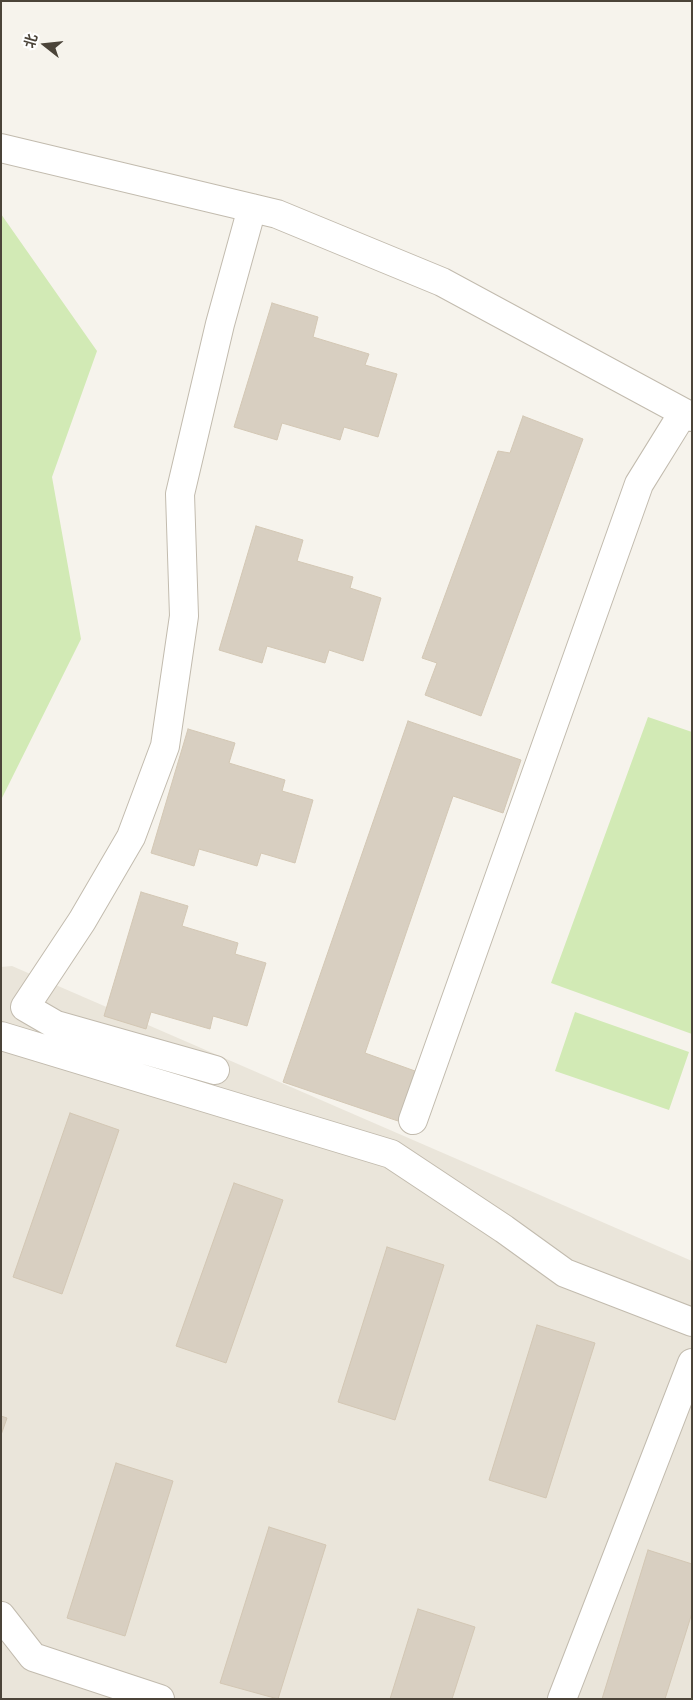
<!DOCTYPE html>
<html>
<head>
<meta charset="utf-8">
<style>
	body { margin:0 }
	#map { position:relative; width:693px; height:1700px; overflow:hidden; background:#f6f3ec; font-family:"IBM Plex Sans","Noto Sans SC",sans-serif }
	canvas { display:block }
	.frame { position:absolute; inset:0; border:2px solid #4b4439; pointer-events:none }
	.north { position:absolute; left:20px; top:20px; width:50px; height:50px; -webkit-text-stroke:4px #fff; paint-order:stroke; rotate:286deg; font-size:14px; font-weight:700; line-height:20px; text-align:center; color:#4b4439 }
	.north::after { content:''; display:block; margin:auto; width:18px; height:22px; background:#4b4439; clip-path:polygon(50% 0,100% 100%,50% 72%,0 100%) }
</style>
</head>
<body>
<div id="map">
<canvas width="693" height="1700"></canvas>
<div class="frame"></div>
<div class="north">北</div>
</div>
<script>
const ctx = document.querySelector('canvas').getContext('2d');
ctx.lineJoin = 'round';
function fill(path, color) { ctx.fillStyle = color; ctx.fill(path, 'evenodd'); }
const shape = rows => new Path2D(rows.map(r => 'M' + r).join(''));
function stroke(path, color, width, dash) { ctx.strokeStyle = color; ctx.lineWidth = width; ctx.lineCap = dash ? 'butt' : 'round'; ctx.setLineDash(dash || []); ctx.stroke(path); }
const residential = shape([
	[12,966,692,1261,692,1699,1,1699,1,967]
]);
const green = shape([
	[1,214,97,351,52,477,81,639,1,800],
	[648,717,692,732,692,1034,551,983],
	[575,1012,689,1052,669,1110,555,1071]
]);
const building = shape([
	[272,303,318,317,313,337,369,354,365,365,397,374,378,437,344,427,340,440,282,423,277,440,234,427,272,303],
	[523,416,583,439,481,716,425,695,437,663,422,658,498,451,510,453,523,416],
	[256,526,303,540,297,561,353,577,350,588,381,598,363,661,329,650,325,663,267,646,262,663,219,650,256,526],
	[408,721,521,760,503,813,453,796,365,1053,415,1071,398,1121,283,1082,408,721],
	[188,729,235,743,229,763,285,780,282,791,313,800,295,863,261,853,257,866,199,849,194,866,151,853,188,729],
	[141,892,188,906,182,926,238,943,235,954,266,963,247,1026,213,1016,210,1029,151,1012,146,1029,104,1016,141,892],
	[70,1113,119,1130,62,1294,13,1277,70,1113],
	[234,1183,283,1200,226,1363,176,1346,234,1183],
	[387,1247,444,1265,395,1420,338,1402,387,1247],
	[537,1325,595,1343,546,1498,489,1480,537,1325],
	[1,1416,7,1418,1,1435,1,1416],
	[116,1463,173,1481,125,1636,67,1618,116,1463],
	[269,1527,326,1545,278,1699,220,1683,269,1527],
	[648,1550,692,1564,692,1613,665,1699,602,1699,648,1550],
	[418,1609,475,1627,452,1699,390,1699,418,1609]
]);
const minor = shape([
	[1,148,277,214,442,282,692,417],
	[1,1036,391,1154,504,1229,565,1273,692,1322],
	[215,1070,56,1025,25,1007,82,921,131,837,165,746,184,616,180,494,220,324,252,208],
	[413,1120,639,484,683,413],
	[1,1616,33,1657,160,1699],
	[562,1699,692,1363]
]);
fill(residential, '#eae5da');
fill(green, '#d2eab5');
fill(building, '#d8cfc1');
stroke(building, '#d3c7b4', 1);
stroke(minor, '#c2bbae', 30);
stroke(minor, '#fff', 28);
</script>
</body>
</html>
